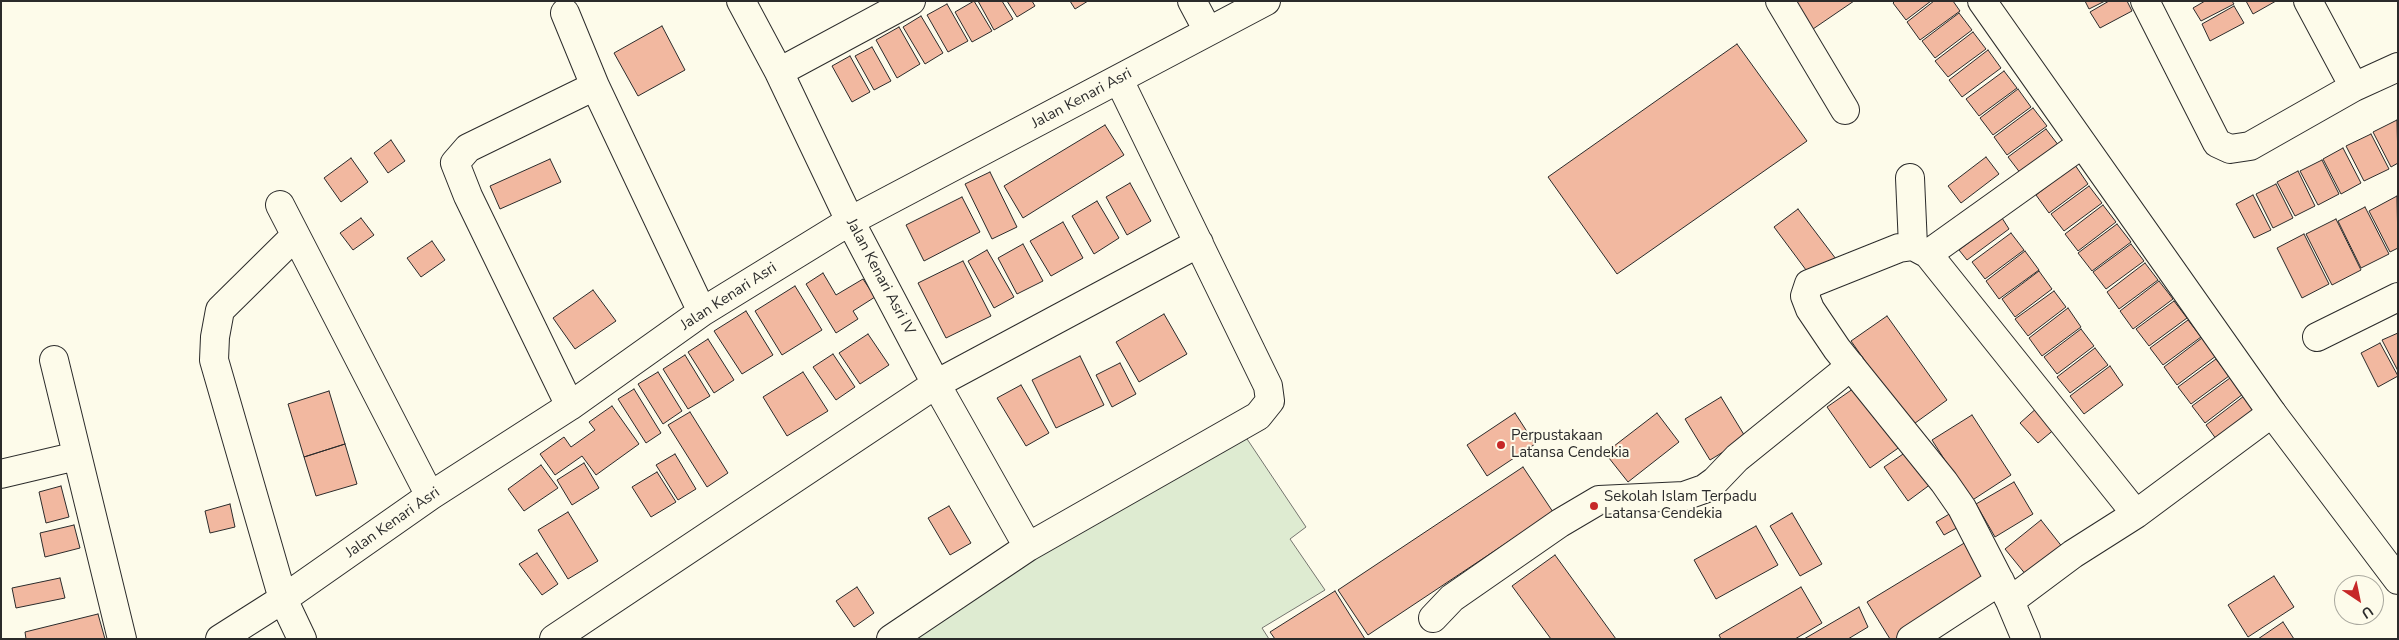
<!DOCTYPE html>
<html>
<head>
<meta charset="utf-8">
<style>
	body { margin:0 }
	#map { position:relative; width:2399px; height:640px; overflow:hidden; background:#fdfbea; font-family:"Nunito Sans",sans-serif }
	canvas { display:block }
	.frame { position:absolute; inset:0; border:2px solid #2b2b2b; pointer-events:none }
	.north { position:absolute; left:2334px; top:575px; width:50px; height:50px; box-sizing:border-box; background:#fdfbea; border:1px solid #a9a89e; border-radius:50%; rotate:146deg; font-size:14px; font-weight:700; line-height:20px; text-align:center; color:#2b2b2b }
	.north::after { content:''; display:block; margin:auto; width:18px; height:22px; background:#c62828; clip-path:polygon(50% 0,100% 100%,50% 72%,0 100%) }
</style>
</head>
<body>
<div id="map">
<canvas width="2399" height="640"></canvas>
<div class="frame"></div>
<div class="north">U</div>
</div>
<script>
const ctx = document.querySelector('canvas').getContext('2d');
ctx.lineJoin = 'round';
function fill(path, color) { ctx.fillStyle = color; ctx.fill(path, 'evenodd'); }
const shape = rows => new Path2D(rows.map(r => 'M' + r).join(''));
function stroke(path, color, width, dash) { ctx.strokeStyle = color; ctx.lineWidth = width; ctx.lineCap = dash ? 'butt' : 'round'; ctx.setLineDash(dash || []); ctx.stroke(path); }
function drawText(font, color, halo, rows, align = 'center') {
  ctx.font = font + ' "Nunito Sans",sans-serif'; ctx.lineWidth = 4; ctx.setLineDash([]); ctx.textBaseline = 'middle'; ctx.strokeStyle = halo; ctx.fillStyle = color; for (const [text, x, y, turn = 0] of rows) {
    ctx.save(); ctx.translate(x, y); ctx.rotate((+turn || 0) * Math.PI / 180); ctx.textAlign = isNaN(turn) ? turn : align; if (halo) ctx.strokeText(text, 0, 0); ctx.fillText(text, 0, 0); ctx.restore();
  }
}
const green = shape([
	[1239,427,1306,527,1290,539,1325,590,1262,628,1269,639,901,639,1239,427]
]);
const building = shape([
	[974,1,992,31,972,42,955,12,974,1],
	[978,1,1002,1,1013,19,994,30,978,1],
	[1007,1,1032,1,1035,6,1017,17,1007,1],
	[1070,1,1088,1,1075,9,1070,1],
	[1794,1,1854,1,1813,29,1794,1],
	[1895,1,1931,1,1906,20,1893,3,1895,1],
	[1934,1,1953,1,1960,11,1920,40,1907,22,1934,1],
	[2085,1,2105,1,2089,9,2085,1],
	[2109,1,2127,1,2132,11,2100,28,2090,12,2109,1],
	[2205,1,2232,1,2234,4,2201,21,2193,8,2205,1],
	[2246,1,2276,1,2253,14,2246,1],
	[947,4,968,41,948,52,927,15,947,4],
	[2234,6,2244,23,2210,41,2202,24,2234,6],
	[1959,13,1972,30,1935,58,1922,41,1959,13],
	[921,16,943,53,925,64,903,27,921,16],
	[662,26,685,70,638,96,614,53,662,26],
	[899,27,920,64,897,78,876,40,899,27],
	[1973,32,1986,49,1948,77,1935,61,1973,32],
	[1737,44,1807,141,1617,274,1548,177,1737,44],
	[872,47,891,81,874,90,855,56,872,47],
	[1988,50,2001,68,1962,97,1949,80,1988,50],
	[850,56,870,92,852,102,832,66,850,56],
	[2004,71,2017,88,1979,116,1966,99,2004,71],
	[2018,89,2031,107,1993,135,1980,118,2018,89],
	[2033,108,2047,126,2007,155,1994,137,2033,108],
	[2397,120,2398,163,2391,167,2373,132,2397,120],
	[1105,125,1124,155,1023,218,1004,186,1105,125],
	[2046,129,2059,146,2021,174,2008,157,2046,129],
	[2371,134,2389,169,2364,181,2346,146,2371,134],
	[391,140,405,161,388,173,374,153,391,140],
	[2343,148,2361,183,2341,194,2323,159,2343,148],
	[1986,157,1999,174,1961,203,1948,186,1986,157],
	[351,158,368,182,341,202,324,178,351,158],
	[550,159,561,182,500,209,490,186,550,159],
	[2322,160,2339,194,2318,205,2300,171,2322,160],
	[2075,165,2088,184,2049,213,2036,195,2075,165],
	[2298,171,2315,206,2295,216,2277,182,2298,171],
	[990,172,1017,227,992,239,965,184,990,172],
	[1130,183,1151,221,1127,235,1106,197,1130,183],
	[2276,184,2293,218,2273,228,2256,194,2276,184],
	[2089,186,2102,203,2064,231,2051,214,2089,186],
	[2253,195,2271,230,2254,238,2236,204,2253,195],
	[2397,196,2398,248,2390,252,2369,211,2397,196],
	[962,197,980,232,924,261,906,225,962,197],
	[1097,201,1119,238,1094,254,1072,216,1097,201],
	[2103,205,2116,222,2078,251,2065,234,2103,205],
	[2365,207,2389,254,2361,268,2338,221,2365,207],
	[1798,209,1836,259,1812,278,1774,227,1798,209],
	[361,218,374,235,353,250,340,233,361,218],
	[2002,218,2009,229,1967,260,1959,250,2002,218],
	[2336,219,2361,270,2332,285,2306,234,2336,219],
	[1063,222,1083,258,1051,276,1030,241,1063,222],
	[2117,224,2131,242,2092,271,2078,253,2117,224],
	[2011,233,2024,250,1985,279,1972,262,2011,233],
	[2304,234,2329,284,2302,298,2277,248,2304,234],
	[432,241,445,260,421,277,407,258,432,241],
	[1023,244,1043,281,1017,294,998,258,1023,244],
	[2131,244,2144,261,2106,289,2093,272,2131,244],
	[987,250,1014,297,994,308,968,261,987,250],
	[2025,251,2039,270,1999,299,1986,281,2025,251],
	[963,261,991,316,946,338,918,283,963,261],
	[2145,263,2158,280,2119,309,2107,292,2145,263],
	[2039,271,2052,289,2015,317,2002,299,2039,271],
	[823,273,836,295,863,279,875,297,853,311,858,319,836,333,806,284,823,273],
	[2159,281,2173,299,2133,329,2120,311,2159,281],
	[795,286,822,330,782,355,755,311,795,286],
	[593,290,616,321,575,349,553,318,593,290],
	[2054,291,2066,307,2028,336,2015,319,2054,291],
	[2174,301,2187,318,2149,346,2136,329,2174,301],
	[2068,308,2081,327,2042,356,2029,338,2068,308],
	[746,311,773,355,742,374,714,331,746,311],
	[1164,314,1187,354,1139,382,1116,342,1164,314],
	[1887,316,1947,400,1911,426,1851,341,1887,316],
	[2188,320,2201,337,2163,365,2150,348,2188,320],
	[2081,329,2094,346,2057,374,2044,357,2081,329],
	[2398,333,2398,371,2382,340,2398,333],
	[868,334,889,365,860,384,839,353,868,334],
	[2202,338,2216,356,2177,385,2164,367,2202,338],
	[708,339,734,380,714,393,688,352,708,339],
	[2380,343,2398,376,2378,387,2361,353,2380,343],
	[2095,348,2108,365,2070,393,2057,377,2095,348],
	[833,354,855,387,836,400,813,367,833,354],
	[685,355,710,396,688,409,663,369,685,355],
	[1080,356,1104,405,1056,428,1032,380,1080,356],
	[2216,359,2229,376,2191,404,2178,387,2216,359],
	[1120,363,1136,394,1112,407,1096,375,1120,363],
	[2110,366,2123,385,2084,414,2070,396,2110,366],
	[658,372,682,411,663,424,638,384,658,372],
	[803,372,828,411,787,436,763,397,803,372],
	[2230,378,2243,394,2205,423,2192,406,2230,378],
	[1860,384,1904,444,1870,468,1827,407,1860,384],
	[1021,385,1049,433,1026,446,997,398,1021,385],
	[634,389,661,433,646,443,618,399,634,389],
	[329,391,345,444,304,457,288,404,329,391],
	[2244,396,2258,414,2219,443,2206,425,2244,396],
	[1721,397,1746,438,1710,460,1685,419,1721,397],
	[612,406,639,444,596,475,582,456,555,475,540,454,564,437,571,447,595,430,589,422,612,406],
	[2038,407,2056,428,2038,443,2020,423,2038,407],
	[690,412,728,473,707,487,668,425,690,412],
	[1515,413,1535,444,1487,476,1467,445,1515,413],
	[1657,413,1679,442,1628,482,1605,453,1657,413],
	[1972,415,2011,475,1971,501,1932,440,1972,415],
	[345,444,357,484,316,496,304,457,345,444],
	[1912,448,1935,481,1908,501,1884,467,1912,448],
	[675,454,696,489,678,500,656,465,675,454],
	[584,463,599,488,572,505,557,480,584,463],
	[541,465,558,488,524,511,508,489,541,465],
	[1523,467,1553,512,1368,635,1338,590,1523,467],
	[657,472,676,502,651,517,632,487,657,472],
	[2014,482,2033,514,1995,537,1976,504,2014,482],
	[61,486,69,517,46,523,39,492,61,486],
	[230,504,235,527,210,533,205,511,230,504],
	[949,506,971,543,950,555,928,518,949,506],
	[1956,510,1964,524,1944,535,1936,522,1956,510],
	[568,512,598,561,568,579,538,530,568,512],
	[1792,513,1822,564,1800,576,1770,526,1792,513],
	[2041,520,2067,553,2031,581,2005,549,2041,520],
	[74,525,80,548,45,557,40,533,74,525],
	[1756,526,1778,565,1716,599,1694,560,1756,526],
	[1966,542,1991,583,1899,639,1890,639,1867,602,1966,542],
	[537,553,558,584,542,595,519,564,537,553],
	[1555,555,1616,639,1551,639,1512,586,1555,555],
	[2274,576,2294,607,2248,637,2228,605,2274,576],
	[60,578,65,598,16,608,12,588,60,578],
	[857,587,874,613,854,627,836,601,857,587],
	[1801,587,1822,623,1795,639,1721,639,1719,635,1801,587],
	[1335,591,1365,639,1275,639,1270,632,1335,591],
	[1859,607,1868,627,1848,639,1804,639,1859,607],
	[98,614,105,639,26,639,25,632,98,614],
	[2283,622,2294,639,2258,639,2283,622]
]);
const street = shape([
	[741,1,779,72,850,221,936,384,1028,547],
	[1192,1,1208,31],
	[1780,1,1845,110],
	[2145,1,2217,143,2230,149,2250,146,2354,87,2398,67],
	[2308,1,2354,87],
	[565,13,595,86,702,312],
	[779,72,911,1],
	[1910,178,1913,246],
	[280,205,430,496],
	[295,236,220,310,215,337,214,360,283,599,302,639],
	[1928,254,2082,144],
	[2317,337,2398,297],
	[54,360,122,639],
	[570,406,468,196,455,163,468,148,595,86],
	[1,474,77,456],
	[2010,601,2073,554,2136,514,2272,413],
	[1433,618,1452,598,1560,523,1599,500,1684,496,1704,489,1715,481,1737,458,1851,366],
	[220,639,283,599,430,496,570,406,702,312,850,221,1266,1],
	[554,639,936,384,1199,243],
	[891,639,1028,547,1258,416,1270,401,1268,386,1119,80],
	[1911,639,2000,581],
	[2026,639,2010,601,1962,508,1944,482,1837,349,1810,309,1805,296,1809,284,1899,248,1913,246,1928,254,2136,514]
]);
const secondary = shape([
	[1982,1,2272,413,2398,580]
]);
const markers = [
	[1501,445,5,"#c62828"],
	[1594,506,5,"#c62828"]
];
const streetNames = [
	["Jalan Kenari Asri",1082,99,-28],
	["Jalan Kenari Asri IV",880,277,62],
	["Jalan Kenari Asri",729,297,-33],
	["Jalan Kenari Asri",393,523,-35]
];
const poiNames = [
	["Perpustakaan",1511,436],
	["Latansa Cendekia",1511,453],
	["Sekolah Islam Terpadu",1604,497],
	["Latansa Cendekia",1604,514]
];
fill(green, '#deebd1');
stroke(green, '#74746e', 1);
fill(building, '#f2b8a0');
stroke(building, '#2b2b2b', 1);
stroke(street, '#2b2b2b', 30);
stroke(secondary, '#2b2b2b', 30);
stroke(street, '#fdfbea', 28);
stroke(secondary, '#fdfbea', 28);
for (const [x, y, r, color] of markers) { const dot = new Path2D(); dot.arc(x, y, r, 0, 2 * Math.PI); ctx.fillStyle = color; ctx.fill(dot); stroke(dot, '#fdfbea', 2); }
drawText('15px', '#2b2b2b', '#fdfbea', streetNames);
drawText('15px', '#2b2b2b', '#fdfbea', poiNames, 'left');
</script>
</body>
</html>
